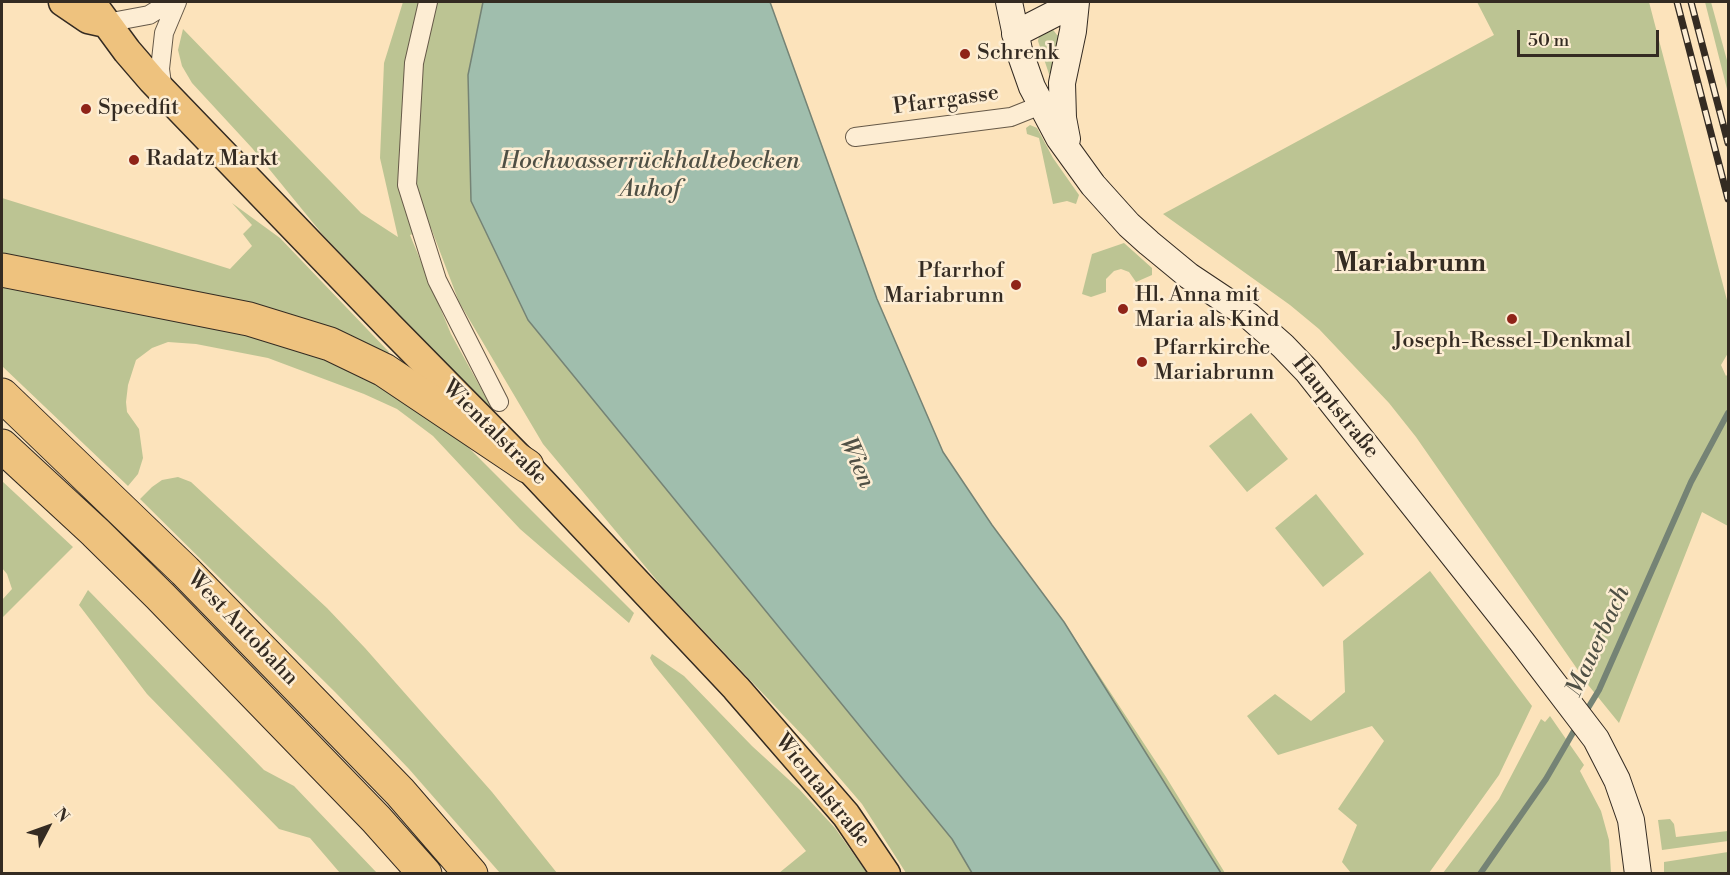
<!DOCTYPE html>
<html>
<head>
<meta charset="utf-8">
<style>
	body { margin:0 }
	#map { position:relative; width:1730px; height:875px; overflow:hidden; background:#fce3bb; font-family:"Libre Bodoni",serif }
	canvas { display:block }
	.frame { position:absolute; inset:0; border:3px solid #342b22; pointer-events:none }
	.north { position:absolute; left:18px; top:797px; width:60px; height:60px; -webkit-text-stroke:4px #fdedd3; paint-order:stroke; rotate:49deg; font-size:16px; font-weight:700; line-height:24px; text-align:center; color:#342b22 }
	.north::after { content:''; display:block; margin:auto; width:21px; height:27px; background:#342b22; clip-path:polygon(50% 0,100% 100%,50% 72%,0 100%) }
	.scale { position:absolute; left:1517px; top:30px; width:142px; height:27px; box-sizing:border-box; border:3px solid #342b22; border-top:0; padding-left:8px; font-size:18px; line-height:21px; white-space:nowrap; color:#342b22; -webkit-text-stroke:4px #fdedd3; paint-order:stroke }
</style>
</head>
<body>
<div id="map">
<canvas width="1730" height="875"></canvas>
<div class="frame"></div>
<div class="north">N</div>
<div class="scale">50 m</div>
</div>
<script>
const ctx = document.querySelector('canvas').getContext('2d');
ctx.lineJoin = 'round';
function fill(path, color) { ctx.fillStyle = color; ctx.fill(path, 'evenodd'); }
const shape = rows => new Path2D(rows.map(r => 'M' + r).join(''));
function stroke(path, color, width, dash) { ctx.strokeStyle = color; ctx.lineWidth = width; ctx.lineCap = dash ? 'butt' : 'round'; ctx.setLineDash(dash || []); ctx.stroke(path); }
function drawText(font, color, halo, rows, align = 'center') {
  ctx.font = font + ' "Libre Bodoni",serif'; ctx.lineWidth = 5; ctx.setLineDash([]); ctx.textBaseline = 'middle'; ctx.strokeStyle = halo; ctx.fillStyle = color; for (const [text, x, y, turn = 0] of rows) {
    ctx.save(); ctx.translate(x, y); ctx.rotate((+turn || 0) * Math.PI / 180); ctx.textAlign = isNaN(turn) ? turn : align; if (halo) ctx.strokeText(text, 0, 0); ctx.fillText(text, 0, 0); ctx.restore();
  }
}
const green = shape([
	[403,2,770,2,877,299,943,452,992,525,1064,622,1166,777,1225,873,906,873,862,804,806,739,664,589,543,444,459,302,431,228,410,235,451,334,499,421,323,235,252,148,192,83,182,66,178,50,183,29,361,213,398,237,380,158,384,63],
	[1477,2,1649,2,1728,304,1728,353,1721,365,1726,376,1728,374,1728,526,1702,512,1619,723,1589,686,1416,437,1389,403,1319,329,1290,305,1163,214,1494,35],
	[1705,2,1711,2,1728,64,1728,93],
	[1051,27,1057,35,1064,36,1052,75,1049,74,1038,41,1039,36],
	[1030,125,1037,128,1053,158,1079,195,1076,204,1067,201,1053,204,1039,138,1027,134,1026,128],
	[2,198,230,269,252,246,243,234,252,225,232,203,280,238,389,352,385,356,2,257],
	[1124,243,1152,268,1152,275,1136,282,1129,272,1121,269,1114,271,1106,279,1106,292,1091,297,1082,294,1092,254],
	[2,281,272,340,374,376,450,429,634,613,629,623,520,529,433,436,397,409,364,394,268,358,196,344,168,342,152,348,136,360,128,385,126,402,127,412,139,429,143,458,138,474,128,486,2,366],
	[1251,413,1288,459,1247,492,1209,446],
	[178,477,191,482,327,608,365,648,492,792,557,873,500,873,409,769,335,692,140,499,152,487,162,480],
	[2,481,73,547,2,618,2,600,12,589,7,574,2,568],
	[1316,494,1364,554,1323,587,1275,528],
	[1430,571,1532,706,1499,775,1429,873,1351,873,1342,862,1357,825,1338,809,1384,741,1372,726,1278,755,1247,716,1275,694,1311,721,1345,692,1343,641],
	[88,590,264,770,294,786,377,873,340,873,310,838,279,829,147,694,79,605],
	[652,654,684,676,752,746,799,789,835,828,867,873,779,873,806,851,654,665,650,658],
	[1550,716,1584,765,1580,771,1601,811,1609,840,1611,873,1443,873,1499,799,1541,719,1545,722],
	[1670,819,1674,824,1676,837,1728,831,1728,841,1662,850,1658,820],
	[1728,852,1728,873,1664,873,1664,862]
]);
const water = shape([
	[483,2,770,2,877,299,943,452,992,525,1064,622,1221,873,972,873,952,839,528,320,471,201,468,75,483,2]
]);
const stream = shape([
	[1585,713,1599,690,1691,482,1728,413],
	[1480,874,1546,779,1578,724]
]);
const minor = shape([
	[428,2,414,63,407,185,437,280,499,402],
	[106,23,149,15,170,2],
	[163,91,160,69,164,33,177,2],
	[855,137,1011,117,1041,105,1054,103]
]);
const secondary = shape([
	[1009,2,1019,50,1032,87,1059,138,1093,185,1129,225,1149,243,1189,276,1249,316,1283,346,1307,371,1522,642,1596,739,1617,780,1631,820,1638,874],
	[1015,34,1054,14,1068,2],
	[1067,139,1063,118,1062,83,1073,31,1076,2]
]);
const primary = shape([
	[63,2,88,19,106,23],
	[91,2,127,51,152,80,390,327,527,466,736,688,846,815,886,874]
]);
const motorway = shape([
	[2,270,249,319,330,344,384,370,527,466],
	[2,395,185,571,400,792,471,874],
	[2,446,95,532,160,596,376,819,425,874]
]);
const rail = shape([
	[1677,2,1728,199],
	[1691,2,1728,143]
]);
const markers = [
	[965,54,6,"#8f2418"],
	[86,109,6,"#8f2418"],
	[134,160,6,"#8f2418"],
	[1016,285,6,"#8f2418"],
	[1123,309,6,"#8f2418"],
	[1512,319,6,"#8f2418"],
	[1142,362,6,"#8f2418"]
];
const poiNames = [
	["Schrenk",977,54],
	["Speedfit",98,109],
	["Radatz Markt",146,160],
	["Pfarrhof",1004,272,"right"],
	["Mariabrunn",1004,297,"right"],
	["Hl. Anna mit",1135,296],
	["Maria als Kind",1135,321],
	["Joseph-Ressel-Denkmal",1512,342,"center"],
	["Pfarrkirche",1154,349],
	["Mariabrunn",1154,374]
];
const streetNames = [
	["Pfarrgasse",946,101,-8],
	["Hauptstraße",1335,408,51],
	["Wientalstraße",494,433,45],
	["West Autobahn",242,629,46],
	["Wientalstraße",822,791,51]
];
const waterNames = [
	["Hochwasserrückhaltebecken",650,162],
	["Auhof",650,190],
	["Wien",856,463,66],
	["Mauerbach",1599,642,-65]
];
const quarterNames = [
	["Mariabrunn",1410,265]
];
fill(green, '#bcc493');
fill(water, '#a0bead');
stroke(water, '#758375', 1.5);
stroke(stream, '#758375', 6);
stroke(minor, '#665948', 20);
stroke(secondary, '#342b22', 28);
stroke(primary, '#342b22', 31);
stroke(motorway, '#342b22', 35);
stroke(minor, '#fdedd3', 18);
stroke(secondary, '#fdedd3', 26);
stroke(primary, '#eec27e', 28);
stroke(motorway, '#eec27e', 33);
stroke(rail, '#342b22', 7);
stroke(rail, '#fdedd3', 4.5, [14]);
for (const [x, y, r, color] of markers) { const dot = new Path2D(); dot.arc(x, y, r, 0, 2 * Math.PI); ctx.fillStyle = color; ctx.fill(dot); stroke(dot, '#fdedd3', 2); }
drawText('22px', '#342b22', '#fdedd3', poiNames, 'left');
drawText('22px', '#342b22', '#fdedd3', streetNames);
drawText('italic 24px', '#4f5045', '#fdedd3', waterNames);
drawText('bold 26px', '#342b22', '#fdedd3', quarterNames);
</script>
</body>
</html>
